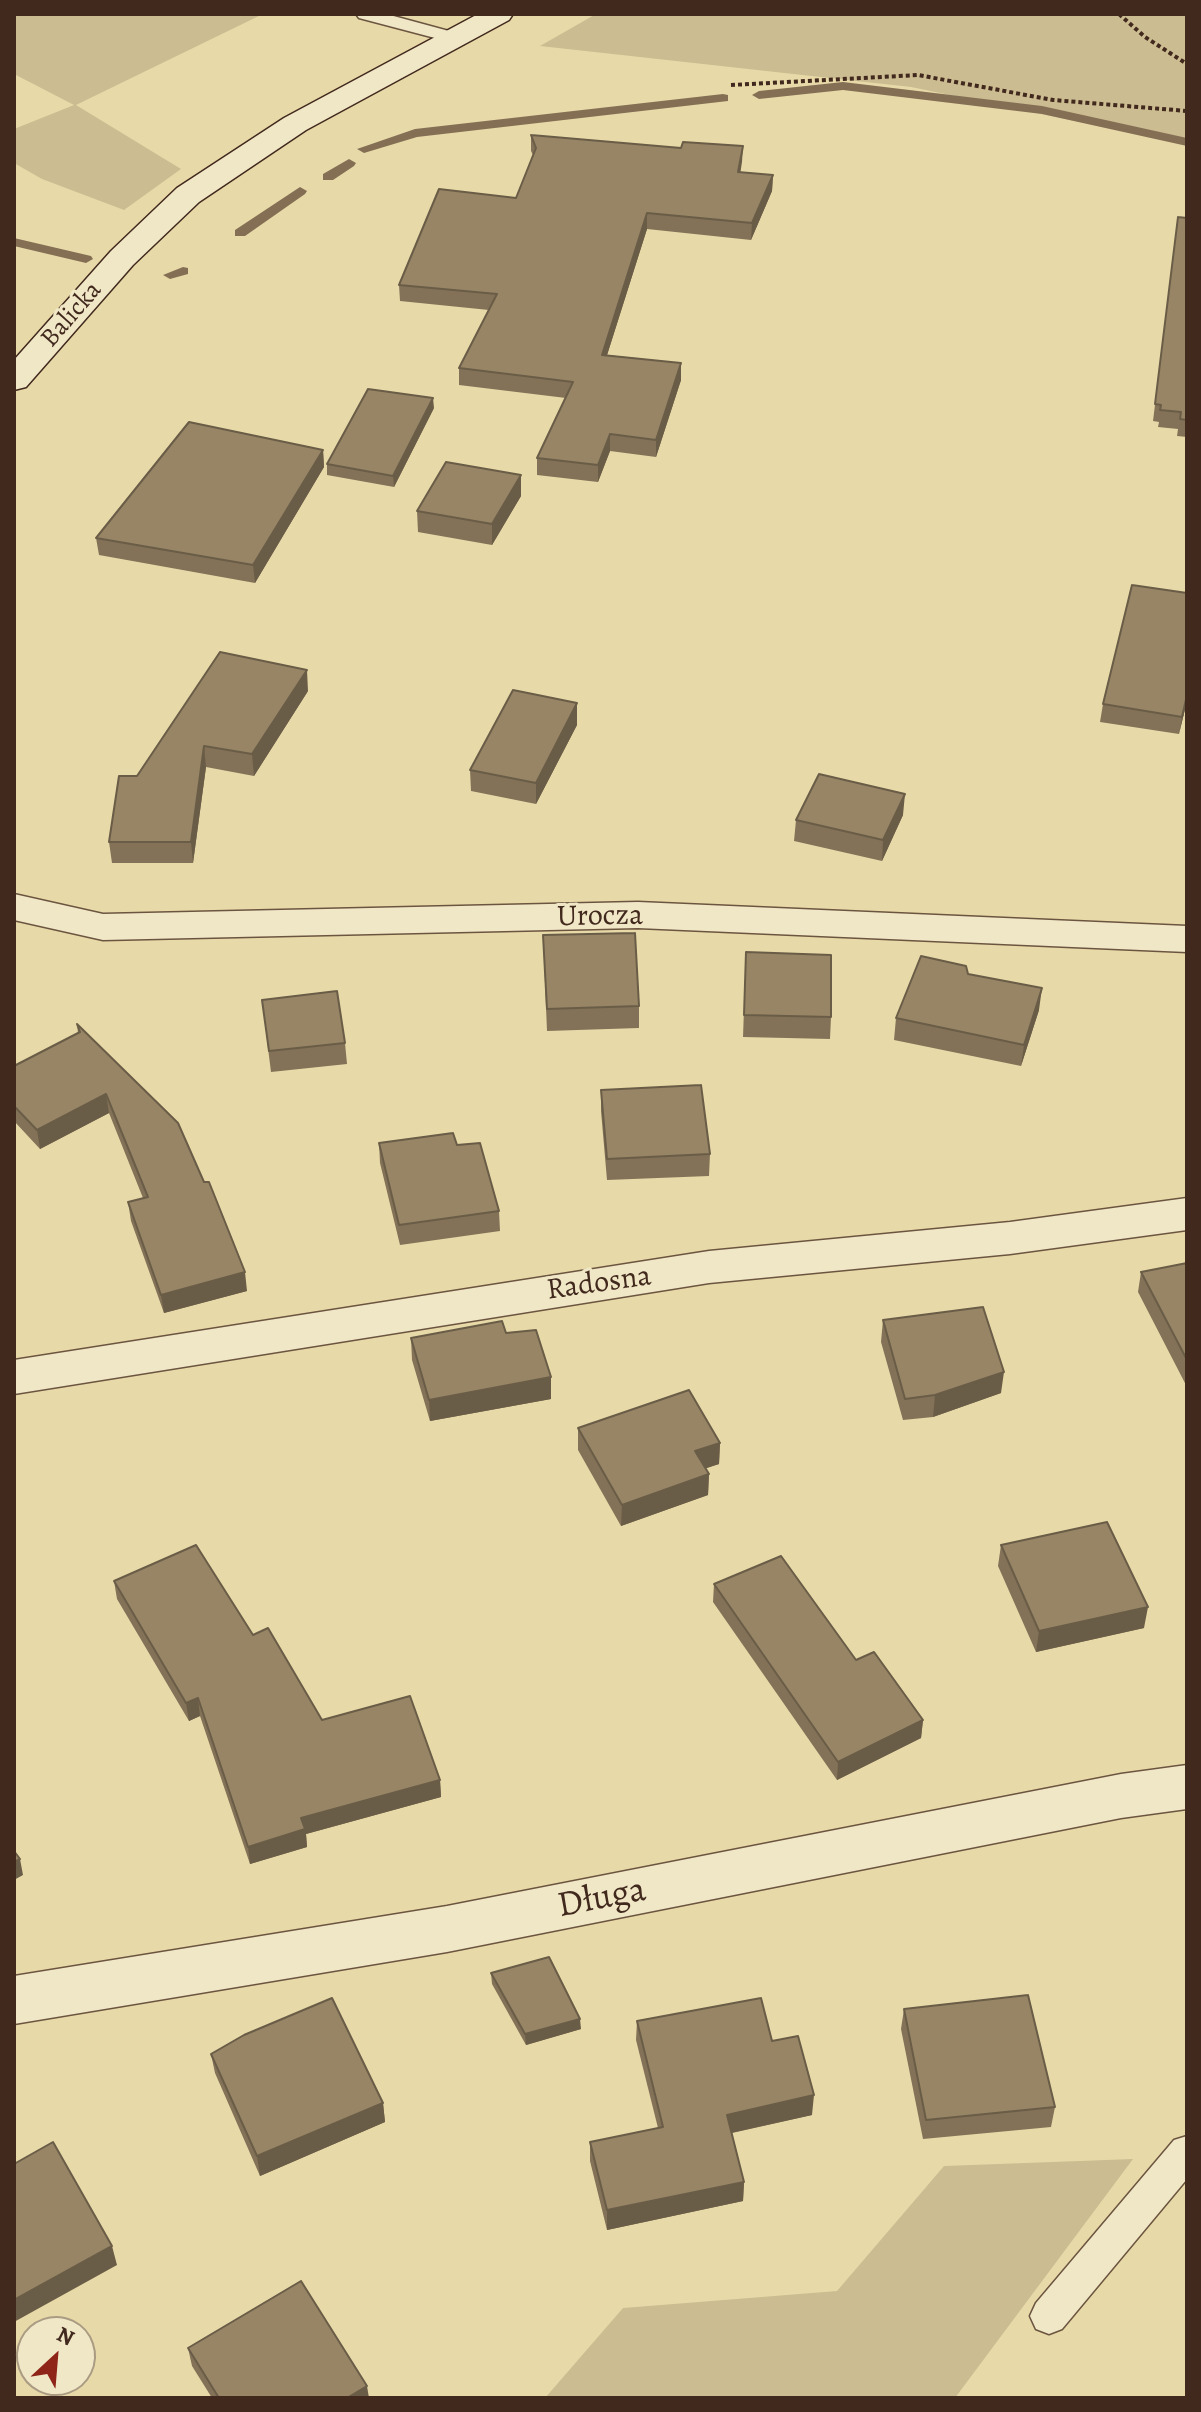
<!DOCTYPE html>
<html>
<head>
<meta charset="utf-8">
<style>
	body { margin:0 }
	#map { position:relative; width:1201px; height:2412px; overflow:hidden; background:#e8daa8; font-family:Alegreya,serif }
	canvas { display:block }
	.frame { position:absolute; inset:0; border:16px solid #42291e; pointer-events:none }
	.north { position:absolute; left:16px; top:2316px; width:80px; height:80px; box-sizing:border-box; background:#f0e7c6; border:2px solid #aa9b83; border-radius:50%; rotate:26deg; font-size:22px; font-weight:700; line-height:32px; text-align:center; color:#42291e }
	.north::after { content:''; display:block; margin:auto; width:28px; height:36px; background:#8f2418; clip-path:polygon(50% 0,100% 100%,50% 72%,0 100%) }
</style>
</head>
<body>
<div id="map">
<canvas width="1201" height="2412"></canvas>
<div class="frame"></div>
<div class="north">N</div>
</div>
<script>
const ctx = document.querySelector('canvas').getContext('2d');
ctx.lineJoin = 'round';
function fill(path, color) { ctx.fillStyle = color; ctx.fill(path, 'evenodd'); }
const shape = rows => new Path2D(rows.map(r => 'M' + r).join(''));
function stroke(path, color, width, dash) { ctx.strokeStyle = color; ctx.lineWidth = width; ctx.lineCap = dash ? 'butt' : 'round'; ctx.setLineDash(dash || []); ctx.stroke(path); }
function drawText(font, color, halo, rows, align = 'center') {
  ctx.font = font + ' Alegreya,serif'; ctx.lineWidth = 6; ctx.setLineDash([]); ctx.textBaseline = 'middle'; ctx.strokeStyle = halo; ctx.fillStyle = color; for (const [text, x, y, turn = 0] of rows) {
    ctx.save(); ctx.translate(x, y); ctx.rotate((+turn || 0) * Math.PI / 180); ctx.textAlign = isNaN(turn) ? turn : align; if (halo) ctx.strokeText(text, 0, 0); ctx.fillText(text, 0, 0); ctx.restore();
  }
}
const green = shape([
	[14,14,263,14,76,105,181,169,124,210,42,179,14,163,14,129,74,105,14,74],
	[596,14,1187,14,1187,141,1167,140,911,87,540,46],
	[1133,2159,955,2398,545,2398,623,2308,837,2291,944,2166]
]);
const stream = shape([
	[843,82,1042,106,1187,138,1187,146,1042,114,843,90,759,99,752,95,759,91,843,82],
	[723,94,728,95,728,101,417,137,364,153,357,149,415,129,723,94],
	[349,159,356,163,354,166,333,180,323,180,323,174,349,159],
	[300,187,307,191,305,194,245,236,235,236,235,230,300,187],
	[14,238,91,256,93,259,86,263,14,246,14,238],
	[183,267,188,268,188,274,170,279,163,275,183,267]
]);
const path = shape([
	[1119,14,1145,37,1187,64],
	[731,85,918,75,1053,100,1187,111]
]);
const lane = shape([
	[356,14,386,14,460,34,463,38,454,43,359,18,356,14],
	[1187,2136,1187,2179,1062,2329,1049,2334,1036,2329,1030,2316,1036,2303,1174,2140,1187,2136]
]);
const street = shape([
	[14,894,103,914,638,902,1187,926,1187,952,638,928,103,940,14,920,14,894],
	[1187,1198,1187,1230,1010,1254,709,1283,14,1394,14,1360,709,1251,1010,1222,1187,1198],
	[1187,1765,1187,1809,1121,1818,447,1952,14,2024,14,1976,447,1906,1121,1774,1187,1765]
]);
const secondary = shape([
	[478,14,513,14,509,20,306,130,199,202,133,265,26,387,14,390,14,360,111,251,177,188,284,118,478,14]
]);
const wall = shape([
	[531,135,681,148,743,146,740,172,773,175,772,191,751,240,647,229,607,355,681,363,681,380,656,457,610,451,598,482,537,475,537,458,566,398,459,385,459,368,489,310,400,301,399,285,516,198,533,155,531,151],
	[1178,217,1187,218,1187,437,1177,436,1178,429,1158,427,1159,422,1153,421],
	[434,408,394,487,327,475,327,464],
	[323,450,324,467,255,583,99,555,96,538],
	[521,475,521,496,492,545,418,532,417,511],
	[1187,593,1187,701,1179,734,1100,722,1103,704],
	[308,691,254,776,206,767,193,863,112,863,109,842,137,776],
	[577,703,577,725,536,804,471,791,470,770],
	[903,815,882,861,794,841,796,820],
	[543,935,639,1006,639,1028,547,1031],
	[746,952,831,1017,830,1039,743,1037],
	[262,1000,345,1043,347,1064,271,1072],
	[1039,1010,1021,1066,894,1040,896,1018],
	[77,1024,247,1291,164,1313,131,1221,128,1202,143,1198,109,1113,40,1149,14,1121,14,1066,78,1033],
	[601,1090,710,1154,709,1176,607,1180,601,1111],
	[379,1143,457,1145,499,1211,500,1231,400,1245,380,1163],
	[1187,1263,1187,1387,1138,1292,1141,1272],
	[883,1320,1001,1393,933,1417,903,1420,881,1342],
	[506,1333,551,1399,430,1421,412,1360,411,1338],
	[578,1428,720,1443,719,1464,706,1468,709,1474,708,1495,621,1526,578,1450],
	[1001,1545,1144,1628,1036,1652,998,1566],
	[114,1581,253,1635,322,1720,440,1780,441,1797,306,1834,307,1847,250,1864,200,1716,189,1721,117,1599],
	[714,1584,856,1660,923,1720,921,1738,837,1780,713,1602],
	[491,1973,581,2029,526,2045,492,1984],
	[904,2009,1055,2107,1051,2127,923,2139,901,2029],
	[637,2021,772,2041,812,2115,732,2133,744,2182,743,2201,607,2230,590,2161,590,2142,658,2128,636,2040],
	[211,2054,383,2103,385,2122,260,2176,215,2073],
	[188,2348,369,2398,212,2398,192,2366]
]);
const shadedWall = shape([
	[743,146,742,162,738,188,738,172],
	[773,175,772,191,751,240,752,223],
	[647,213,647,229,602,371,602,355],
	[681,363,681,380,656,457,656,440],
	[433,398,434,408,394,487,393,476],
	[610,434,610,451,598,482,598,465],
	[323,450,324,467,255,583,253,565],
	[521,475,521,496,492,545,492,524],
	[307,670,308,691,254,776,252,754],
	[1187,695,1187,701,1179,734,1182,717],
	[577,703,577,725,536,804,536,783],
	[204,746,206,767,193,863,191,842],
	[905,794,903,815,882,861,883,840],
	[1042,988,1039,1010,1021,1066,1024,1045],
	[106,1094,109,1113,40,1149,37,1130],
	[245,1272,247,1291,164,1313,161,1295],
	[1004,1372,1001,1393,933,1417,935,1395],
	[551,1377,551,1399,430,1421,429,1400],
	[720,1443,719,1464,695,1472,695,1451],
	[709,1474,708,1495,621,1526,622,1505],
	[1148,1607,1144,1628,1036,1652,1039,1631],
	[198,1698,200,1716,189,1721,186,1703],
	[923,1720,921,1738,837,1780,838,1762],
	[440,1780,441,1797,306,1834,307,1847,250,1864,248,1847,301,1818],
	[20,1859,23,1875,14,1880,14,1862],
	[580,2019,581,2029,526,2045,525,2034],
	[814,2095,812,2115,726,2134,727,2115],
	[383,2103,385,2122,260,2176,257,2156],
	[744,2182,743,2201,607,2230,607,2210],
	[112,2246,117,2265,14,2322,14,2300],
	[367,2386,369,2398,347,2398]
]);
const building = shape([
	[531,135,681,148,683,142,743,146,738,172,773,175,752,223,647,213,602,355,681,363,656,440,610,434,598,465,537,458,573,382,459,368,497,294,399,285,439,189,516,198,536,148,531,135],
	[1178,217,1187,218,1187,420,1180,419,1181,412,1160,410,1161,405,1155,404,1178,217],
	[368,389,433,398,393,476,327,464,368,389],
	[189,422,323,450,253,565,96,538,189,422],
	[446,462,521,475,492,524,417,511,446,462],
	[1132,585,1187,593,1187,695,1182,717,1103,704,1132,585],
	[220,652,307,670,252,754,204,746,191,842,109,842,119,776,137,776,220,652],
	[513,690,577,703,536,783,470,770,513,690],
	[819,774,905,794,883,840,796,820,819,774],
	[635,933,639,1006,547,1009,543,935,635,933],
	[746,952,831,955,831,1017,744,1015,746,952],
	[921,956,966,966,968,974,1042,988,1024,1045,896,1018,921,956],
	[337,991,345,1043,269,1051,262,1000,337,991],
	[77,1024,178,1123,204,1182,209,1182,245,1272,161,1295,128,1202,148,1197,106,1094,37,1130,14,1106,14,1066,80,1032,77,1024],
	[701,1085,710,1154,607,1159,601,1090,701,1085],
	[453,1133,457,1145,480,1143,499,1211,399,1225,379,1143,453,1133],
	[1187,1263,1187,1360,1141,1272,1187,1263],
	[983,1307,1004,1372,935,1395,905,1399,883,1320,983,1307],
	[502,1321,506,1333,536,1330,551,1377,429,1400,411,1338,502,1321],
	[689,1390,720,1443,695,1451,709,1474,622,1505,578,1428,689,1390],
	[1107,1522,1148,1607,1039,1631,1001,1545,1107,1522],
	[196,1545,253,1635,268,1628,322,1720,410,1696,440,1780,301,1818,305,1829,248,1847,198,1698,186,1703,114,1581,196,1545],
	[781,1556,856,1660,874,1652,923,1720,838,1762,714,1584,781,1556],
	[14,1851,20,1859,14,1862,14,1851],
	[549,1957,580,2019,525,2034,491,1973,549,1957],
	[1028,1995,1055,2107,926,2120,904,2009,1028,1995],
	[332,1998,383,2103,257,2156,211,2054,244,2035,332,1998],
	[761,1998,772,2041,798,2036,814,2095,727,2115,744,2182,607,2210,590,2142,663,2127,637,2021,761,1998],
	[53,2142,112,2246,14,2300,14,2164,53,2142],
	[301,2281,367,2386,347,2398,219,2398,188,2348,301,2281]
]);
const farStreetnames = [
	["Balicka",72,315,-49]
];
const streetNames = [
	["Urocza",600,917,-1],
	["Radosna",599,1284,-8]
];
const nearStreetnames = [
	["Długa",602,1899,-11]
];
fill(green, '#ccbc91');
fill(stream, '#846f55');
stroke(lane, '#6c5540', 3);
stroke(street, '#6c5540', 3);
stroke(secondary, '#42291e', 3);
stroke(path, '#42291e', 4, [4, 3]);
fill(lane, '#f0e7c6');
fill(street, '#f0e7c6');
fill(secondary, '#f0e7c6');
fill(wall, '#837258');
fill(shadedWall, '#6a5d47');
fill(building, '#988566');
stroke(building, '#6a5d47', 2);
drawText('26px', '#42291e', '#f0e7c6', farStreetnames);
drawText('30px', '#42291e', '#f0e7c6', streetNames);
drawText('36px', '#42291e', '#f0e7c6', nearStreetnames);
</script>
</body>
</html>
